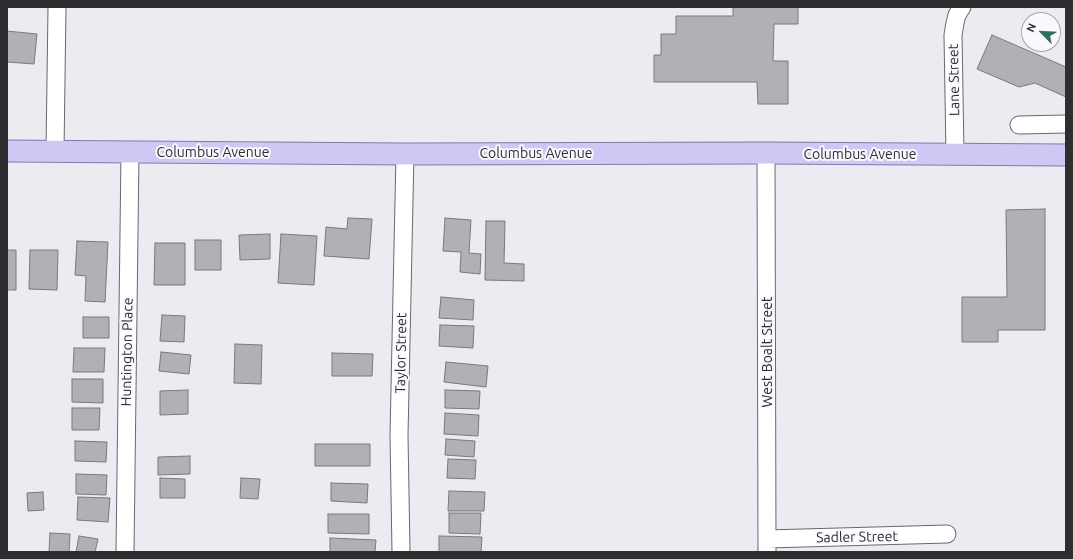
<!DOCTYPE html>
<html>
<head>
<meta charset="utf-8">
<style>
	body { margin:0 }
	#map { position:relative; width:1073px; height:559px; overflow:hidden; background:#ecebf2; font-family:Ubuntu,sans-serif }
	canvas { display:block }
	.frame { position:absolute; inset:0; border:8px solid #2e2e31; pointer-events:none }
	.north { position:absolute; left:1021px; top:12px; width:40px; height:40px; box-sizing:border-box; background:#f9f8fe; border:1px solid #a8a7ac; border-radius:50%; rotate:294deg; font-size:11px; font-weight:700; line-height:16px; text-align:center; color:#2e2e31 }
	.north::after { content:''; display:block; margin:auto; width:14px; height:18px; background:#316e5b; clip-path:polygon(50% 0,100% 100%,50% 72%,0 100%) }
</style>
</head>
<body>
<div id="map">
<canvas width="1073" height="559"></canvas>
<div class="frame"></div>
<div class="north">N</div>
</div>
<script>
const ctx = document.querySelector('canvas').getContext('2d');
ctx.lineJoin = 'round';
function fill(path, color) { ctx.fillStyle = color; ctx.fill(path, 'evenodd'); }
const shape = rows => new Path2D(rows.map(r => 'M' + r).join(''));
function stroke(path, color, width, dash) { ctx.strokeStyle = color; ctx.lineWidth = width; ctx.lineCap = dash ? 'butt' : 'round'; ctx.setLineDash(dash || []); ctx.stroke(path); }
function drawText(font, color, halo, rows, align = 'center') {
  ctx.font = font + ' Ubuntu,sans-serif'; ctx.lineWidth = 4; ctx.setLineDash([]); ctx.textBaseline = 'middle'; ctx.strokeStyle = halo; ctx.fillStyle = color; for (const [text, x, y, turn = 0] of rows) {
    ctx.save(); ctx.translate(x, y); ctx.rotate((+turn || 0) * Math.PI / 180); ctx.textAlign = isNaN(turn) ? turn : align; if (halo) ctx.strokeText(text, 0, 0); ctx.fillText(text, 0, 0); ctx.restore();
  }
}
const building = shape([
	[733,7,798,7,798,24,774,24,773,61,788,61,788,104,758,104,757,82,654,82,654,55,661,55,661,34,676,34,676,16,733,16,733,7],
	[7,31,37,34,34,64,7,62,7,31],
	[992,35,1066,67,1066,97,1035,83,1019,87,977,69,992,35],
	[1045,209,1045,330,998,330,998,342,962,342,962,297,1007,297,1006,210,1045,209],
	[348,218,372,219,369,259,324,256,326,227,347,229,348,218],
	[445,218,471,220,469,253,481,254,480,274,460,272,461,252,443,251,445,218],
	[486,221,505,221,504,263,524,264,524,281,485,280,486,221],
	[270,234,270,259,240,260,239,235,270,234],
	[281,234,317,236,314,285,278,283,281,234],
	[195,240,221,240,221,270,195,270,195,240],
	[77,241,108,242,105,302,85,301,86,276,75,275,77,241],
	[155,243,185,243,185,285,154,285,155,243],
	[7,250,16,250,16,290,7,290,7,250],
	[30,250,58,250,57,290,29,289,30,250],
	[441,297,474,300,473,320,439,318,441,297],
	[162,315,185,316,184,342,160,341,162,315],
	[83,317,109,317,109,338,83,338,83,317],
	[440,325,474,326,473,348,439,346,440,325],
	[235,344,262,345,261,384,234,383,235,344],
	[74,348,105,348,104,372,73,372,74,348],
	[161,352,191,355,189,374,159,371,161,352],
	[332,353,373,354,372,376,332,376,332,353],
	[446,362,488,366,486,387,444,382,446,362],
	[72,379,103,379,103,403,72,402,72,379],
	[188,390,188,414,160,415,160,391,188,390],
	[445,390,480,391,479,409,445,408,445,390],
	[72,408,100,408,99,430,72,430,72,408],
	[445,413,479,415,478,436,444,434,445,413],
	[446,439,475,441,474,457,445,455,446,439],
	[75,441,107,442,106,462,75,461,75,441],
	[315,444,370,444,370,466,315,466,315,444],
	[190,456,190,474,158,475,158,457,190,456],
	[448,459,476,460,475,479,447,478,448,459],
	[76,474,107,475,106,495,76,494,76,474],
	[160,478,185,479,185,498,160,498,160,478],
	[241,478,260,479,258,499,240,498,241,478],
	[331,483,368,484,367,503,331,501,331,483],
	[449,491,485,492,484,511,448,511,449,491],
	[43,492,44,510,28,511,27,493,43,492],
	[78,497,110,498,108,522,77,520,78,497],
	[449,513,481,513,480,534,449,533,449,513],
	[328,514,369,514,369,534,328,533,328,514],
	[50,533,70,534,69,552,49,552,50,533],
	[79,536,98,539,95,552,76,552,79,536],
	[439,536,482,537,481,552,439,552,439,536],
	[330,538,376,540,375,552,330,552,330,538]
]);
const minor = shape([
	[1019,125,1066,124],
	[55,151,57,7],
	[766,153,767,552],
	[955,154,953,35,955,23,957,15,962,7],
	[767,539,947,534],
	[125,552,130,152],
	[401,552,399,435,405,154]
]);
const major = shape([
	[7,151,405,154,766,153,1066,155]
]);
const streetNames = [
	["Lane Street",954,80,-91],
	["Columbus Avenue",213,152],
	["Columbus Avenue",536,153],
	["Columbus Avenue",860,154],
	["Huntington Place",127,352,-89],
	["West Boalt Street",767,352,-90],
	["Taylor Street",401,353,-89],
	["Sadler Street",857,537,-1]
];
fill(building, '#b0b0b6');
stroke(building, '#79787e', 1);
stroke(minor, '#68686e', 19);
stroke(major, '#8279ab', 23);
stroke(minor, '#fff', 17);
stroke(major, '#cfc7f4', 21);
drawText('14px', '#2e2e31', '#f9f8fe', streetNames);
</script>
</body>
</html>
